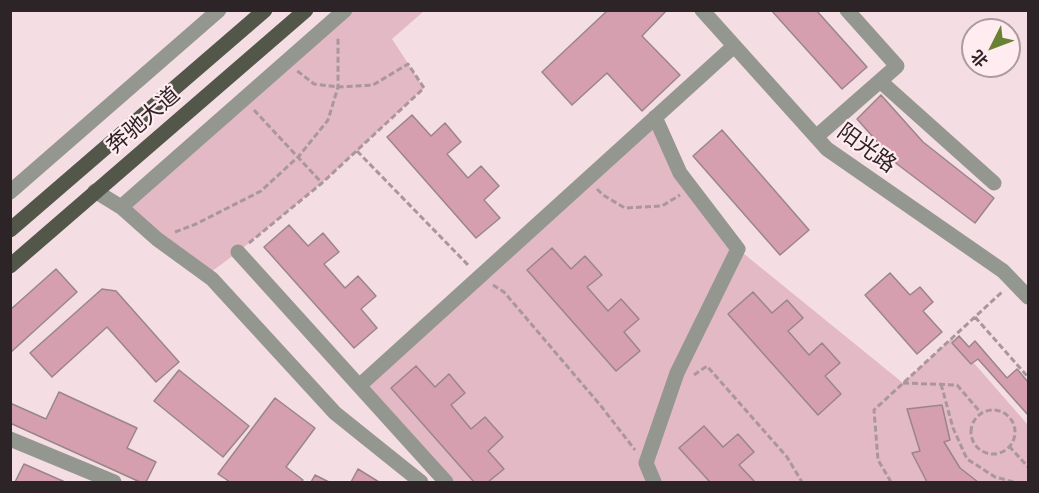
<!DOCTYPE html>
<html>
<head>
<meta charset="utf-8">
<style>
	body { margin:0 }
	#map { position:relative; width:1039px; height:493px; overflow:hidden; background:#f5dde4; font-family:Commissioner,"Noto Sans SC",sans-serif }
	canvas { display:block }
	.frame { position:absolute; inset:0; border:12px solid #2d2427; pointer-events:none }
	.north { position:absolute; left:961px; top:18px; width:60px; height:60px; box-sizing:border-box; background:#ffecf1; border:2px solid #ab9ca0; border-radius:50%; rotate:228deg; font-size:16px; font-weight:700; line-height:24px; text-align:center; color:#2d2427 }
	.north::after { content:''; display:block; margin:auto; width:21px; height:27px; background:#6a8133; clip-path:polygon(50% 0,100% 100%,50% 72%,0 100%) }
</style>
</head>
<body>
<div id="map">
<canvas width="1039" height="493"></canvas>
<div class="frame"></div>
<div class="north">北</div>
</div>
<script>
const ctx = document.querySelector('canvas').getContext('2d');
ctx.lineJoin = 'round';
function fill(path, color) { ctx.fillStyle = color; ctx.fill(path, 'evenodd'); }
const shape = rows => new Path2D(rows.map(r => 'M' + r).join(''));
function stroke(path, color, width, dash) { ctx.strokeStyle = color; ctx.lineWidth = width; ctx.lineCap = dash ? 'butt' : 'round'; ctx.setLineDash(dash || []); ctx.stroke(path); }
function drawText(font, color, halo, rows, align = 'center') {
  ctx.font = font + ' Commissioner,"Noto Sans SC",sans-serif'; ctx.lineWidth = 4.5; ctx.setLineDash([]); ctx.textBaseline = 'middle'; ctx.strokeStyle = halo; ctx.fillStyle = color; for (const [text, x, y, turn = 0] of rows) {
    ctx.save(); ctx.translate(x, y); ctx.rotate((+turn || 0) * Math.PI / 180); ctx.textAlign = isNaN(turn) ? turn : align; if (halo) ctx.strokeText(text, 0, 0); ctx.fillText(text, 0, 0); ctx.restore();
  }
}
const green = shape([
	[345,11,424,11,392,39,424,88,322,183,238,252,207,275,121,207],
	[655,117,680,173,738,249,903,383,952,338,1028,425,1028,482,446,482,359,386]
]);
const building = shape([
	[608,10,667,10,642,36,680,75,642,111,607,73,572,105,542,72,608,10],
	[771,10,816,10,867,67,842,89,771,10],
	[881,95,923,142,994,198,975,223,897,164,857,119,881,95],
	[412,115,431,136,445,123,461,142,447,154,468,178,481,166,499,186,484,200,500,218,476,238,387,137,412,115],
	[722,130,809,230,780,255,693,156,722,130],
	[289,225,308,246,323,233,339,252,324,264,345,288,358,276,376,296,361,309,377,328,354,348,264,247,289,225],
	[552,248,571,269,585,256,602,275,587,287,608,311,621,299,639,319,624,332,640,351,616,371,527,270,552,248],
	[56,269,77,292,10,353,10,310,56,269],
	[890,273,910,295,920,287,933,302,923,311,942,332,917,354,865,295,890,273],
	[102,289,116,291,179,362,156,382,107,327,52,377,30,353,102,289],
	[753,292,772,313,787,300,803,318,788,331,809,355,822,343,840,363,825,376,841,394,818,415,728,314,753,292],
	[959,336,969,347,975,341,1007,378,1017,369,1028,382,1028,415,978,359,971,364,952,343,959,336],
	[416,366,435,387,449,374,465,393,451,405,471,429,485,417,503,437,488,451,504,469,488,482,474,482,391,388,416,366],
	[179,370,249,426,223,457,154,401,179,370],
	[59,392,137,428,127,448,156,462,146,482,140,482,10,423,10,403,46,419,59,392],
	[275,398,315,428,286,467,303,480,301,482,230,482,218,474,275,398],
	[942,405,950,440,944,442,960,468,978,482,927,482,912,453,920,451,907,409,942,405],
	[704,426,723,447,738,434,754,452,739,465,755,482,710,482,679,448,704,426],
	[24,464,65,482,15,482,24,464],
	[358,469,379,482,351,482,358,469],
	[315,475,329,482,311,482,315,475]
]);
const path = shape([
	[254,110,322,183],
	[357,151,469,266],
	[597,189,603,195,625,208,662,206,680,195],
	[175,232,196,224,261,191,299,156,328,120,338,87,338,37],
	[249,243,322,183,424,88,408,64,373,85,338,87,314,84,296,70],
	[493,285,504,292,601,406,635,450],
	[975,317,1028,377],
	[694,375,707,366,787,457,802,482],
	[903,383,957,385,981,413],
	[941,384,953,428,967,459,995,477,1014,482],
	'971 432a22 22 0 1 1 44 0a22 22 0 1 1-44 0Z',
	[1009,446,1028,467],
	[891,482,878,460,874,410,1002,292]
]);
const minor = shape([
	[702,10,827,149,1003,271,1028,297],
	[880,81,994,183],
	[816,137,897,66,847,10],
	[95,191,121,207,345,10],
	[10,192,219,10],
	[121,207,157,239,212,279,335,413,421,482],
	[238,252,446,482],
	[359,386,734,46],
	[10,439,114,482],
	[654,482,646,463,677,373,738,249,680,173,655,117]
]);
const major = shape([
	[10,230,265,10],
	[10,266,306,10]
]);
const streetNames = [
	["奔驰大道",143,120,-41],
	["阳光路",867,148,36]
];
fill(green, '#e3b9c5');
fill(building, '#d59faf');
stroke(building, '#9a858b', 1.5);
stroke(path, '#a9979c', 3, [6, 3]);
stroke(minor, '#94978f', 15);
stroke(major, '#525749', 15);
drawText('22px', '#2d2427', '#ffecf1', streetNames);
</script>
</body>
</html>
